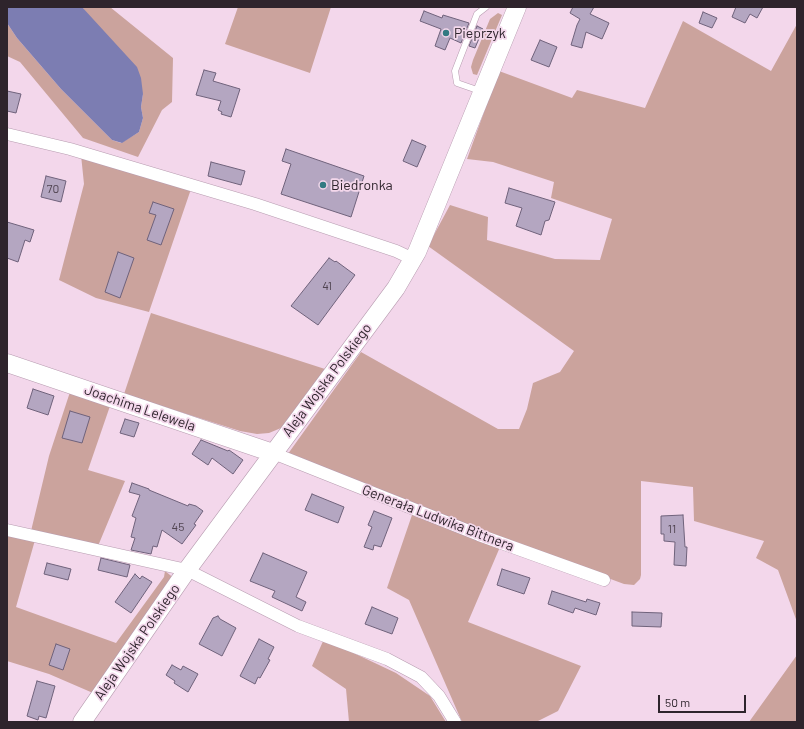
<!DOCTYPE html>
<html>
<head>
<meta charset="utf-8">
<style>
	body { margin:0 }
	#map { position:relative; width:804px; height:729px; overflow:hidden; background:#f3d7eb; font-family:Barlow,sans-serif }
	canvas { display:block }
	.frame { position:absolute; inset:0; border:8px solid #2e242c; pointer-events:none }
	.scale { position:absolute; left:658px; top:695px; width:88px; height:18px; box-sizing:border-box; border:2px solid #2e242c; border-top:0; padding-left:5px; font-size:12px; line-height:14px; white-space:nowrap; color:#2e242c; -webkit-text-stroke:3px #f3d7eb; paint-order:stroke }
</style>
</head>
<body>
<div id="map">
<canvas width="804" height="729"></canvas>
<div class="frame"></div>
<div class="scale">50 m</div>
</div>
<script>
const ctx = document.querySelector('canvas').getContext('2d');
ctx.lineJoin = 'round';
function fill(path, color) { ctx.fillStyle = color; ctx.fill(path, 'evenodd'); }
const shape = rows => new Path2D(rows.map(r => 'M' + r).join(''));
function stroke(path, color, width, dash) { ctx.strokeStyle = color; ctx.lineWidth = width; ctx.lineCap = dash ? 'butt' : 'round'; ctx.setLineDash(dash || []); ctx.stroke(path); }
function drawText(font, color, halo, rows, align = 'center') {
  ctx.font = font + ' Barlow,sans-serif'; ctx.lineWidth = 3.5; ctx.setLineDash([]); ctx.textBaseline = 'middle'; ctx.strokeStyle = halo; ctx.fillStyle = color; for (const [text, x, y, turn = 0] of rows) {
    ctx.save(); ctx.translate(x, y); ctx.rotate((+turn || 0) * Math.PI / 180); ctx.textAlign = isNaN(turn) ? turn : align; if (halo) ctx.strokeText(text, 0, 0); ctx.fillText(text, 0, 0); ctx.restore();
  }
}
const green = shape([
	[82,7,110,7,173,58,172,102,162,110,138,157,83,138,20,62,7,56,7,23,17,38,61,89,112,140,121,143,139,132,143,118,141,107,143,94],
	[238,7,331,7,310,73,225,44],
	[498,13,502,15,477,75,473,74,471,67,473,60,490,19],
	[683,21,771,71,797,24,797,622,778,570,756,558,764,541,694,521,693,487,641,481,641,575,640,579,634,585,624,584,285,458,361,352,498,429,519,429,527,409,533,383,560,372,574,351,428,246,450,205,488,217,487,240,555,259,600,260,612,219,551,198,554,182,493,162,467,159,499,71,572,98,577,90,645,108],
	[81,155,191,189,149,312,96,298,59,280,84,184],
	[151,313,325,369,281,428,269,433,257,434,240,431,124,394],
	[70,392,110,406,88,470,125,481,98,546,31,531,49,456],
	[412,515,500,547,468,622,581,666,558,711,536,722,462,722,409,600,387,588],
	[7,534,35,540,16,607,116,643,164,577,165,571,175,579,93,693,49,674,7,661],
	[324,639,396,673,430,696,446,722,349,722,346,689,312,666],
	[797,655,797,722,749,722]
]);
const water = shape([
	[7,7,82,7,137,67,141,78,143,94,141,107,143,118,139,132,122,143,112,140,61,89,17,38,7,23]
]);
const building = shape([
	[573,7,594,7,590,14,609,23,602,39,586,32,582,48,571,45,577,25,580,19,570,13,573,7],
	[736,7,763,7,757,18,750,14,745,23,732,17,736,7],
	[424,11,442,18,443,15,469,23,461,43,450,38,445,50,435,46,441,29,420,21,424,11],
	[703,12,717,18,712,28,699,23,703,12],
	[477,26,483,29,475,48,469,46,477,26],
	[540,40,557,47,549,67,531,60,540,40],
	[204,70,216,73,213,81,240,89,231,117,221,114,222,112,218,110,221,101,196,95,204,70],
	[7,91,21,94,16,113,7,111,7,91],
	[412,140,426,146,417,167,403,161,412,140],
	[286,149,364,176,351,217,281,194,291,164,282,161,286,149],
	[211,162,245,171,241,185,208,176,211,162],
	[46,176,66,181,61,202,41,197,46,176],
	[509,188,555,202,549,220,545,221,541,235,516,226,522,208,505,203,509,188],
	[153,202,174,209,161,245,147,240,156,215,149,213,153,202],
	[7,222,34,230,30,242,25,240,18,262,7,258,7,222],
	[118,252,134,258,120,298,105,292,118,252],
	[329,258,335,262,336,261,355,275,318,325,291,306,329,258],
	[33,389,54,396,48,415,27,408,33,389],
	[70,411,90,417,82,443,62,438,70,411],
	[125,419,139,423,134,437,120,433,125,419],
	[201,440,228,451,229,450,243,460,233,474,212,458,208,465,192,454,201,440],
	[132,483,149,489,149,490,188,506,189,504,196,506,203,511,194,524,196,525,182,544,162,530,157,547,153,546,151,554,131,550,135,538,131,537,136,518,132,516,140,495,129,492,132,483],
	[312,494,344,507,338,523,305,510,312,494],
	[374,511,392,518,381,547,374,545,373,550,364,547,372,527,368,525,374,511],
	[683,515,685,547,687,547,686,566,674,565,675,542,664,541,664,534,661,534,661,516,683,515],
	[263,553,307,572,296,597,306,602,302,611,272,597,275,591,250,581,263,553],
	[101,558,130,565,127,577,98,570,101,558],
	[47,563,71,569,68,580,44,574,47,563],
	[502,569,530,578,524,594,497,585,502,569],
	[135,574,140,579,142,576,152,582,131,613,115,602,135,574],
	[552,591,586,602,587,599,600,603,596,615,575,608,573,613,548,604,552,591],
	[372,607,398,618,392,634,365,624,372,607],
	[632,612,662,613,661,627,632,626,632,612],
	[218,616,220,619,236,628,222,656,199,644,213,618,218,616],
	[259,639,274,647,268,659,270,660,260,678,258,677,255,684,240,676,259,639],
	[56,644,70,649,63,670,49,665,56,644],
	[172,665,181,670,183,666,198,674,188,692,174,683,175,681,166,675,172,665],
	[37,681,55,686,46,718,39,716,38,720,27,716,37,681]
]);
const lane = shape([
	[480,91,457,83,455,71,477,14,486,7]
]);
const street = shape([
	[7,134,70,149,255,204,396,251,413,259],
	[273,453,479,535,604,580],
	[7,530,187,570,298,626,387,659,421,677,439,696,455,722]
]);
const secondary = shape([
	[7,363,273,453],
	[82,722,187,570,396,288,417,252,517,7]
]);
const markers = [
	[446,33,4,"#327a82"],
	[323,185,4,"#327a82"]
];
const numberNames = [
	["70",53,189],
	["41",327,286],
	["45",178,527],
	["11",672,529]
];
const poiNames = [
	["Pieprzyk",454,33],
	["Biedronka",331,185]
];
const streetNames = [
	["Aleja Wojska Polskiego",327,380,-53],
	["Joachima Lelewela",140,408,19],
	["Generała Ludwika Bittnera",438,518,21],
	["Aleja Wojska Polskiego",137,642,-55]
];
fill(green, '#cba39d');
fill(water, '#7c7db2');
fill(building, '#b4a6c1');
stroke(building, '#6f627b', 1);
stroke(lane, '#b79cb0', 7);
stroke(street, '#b79cb0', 13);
stroke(secondary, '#b79cb0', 19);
stroke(lane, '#fff', 6);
stroke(street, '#fff', 12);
stroke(secondary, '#fff', 18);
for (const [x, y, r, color] of markers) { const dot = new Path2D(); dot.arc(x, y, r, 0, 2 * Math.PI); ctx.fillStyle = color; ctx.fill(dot); stroke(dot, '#f3d7eb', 1.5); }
drawText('12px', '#504451', null, numberNames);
drawText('14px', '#2e242c', '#f3d7eb', poiNames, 'left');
drawText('14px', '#2e242c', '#f3d7eb', streetNames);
</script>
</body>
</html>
